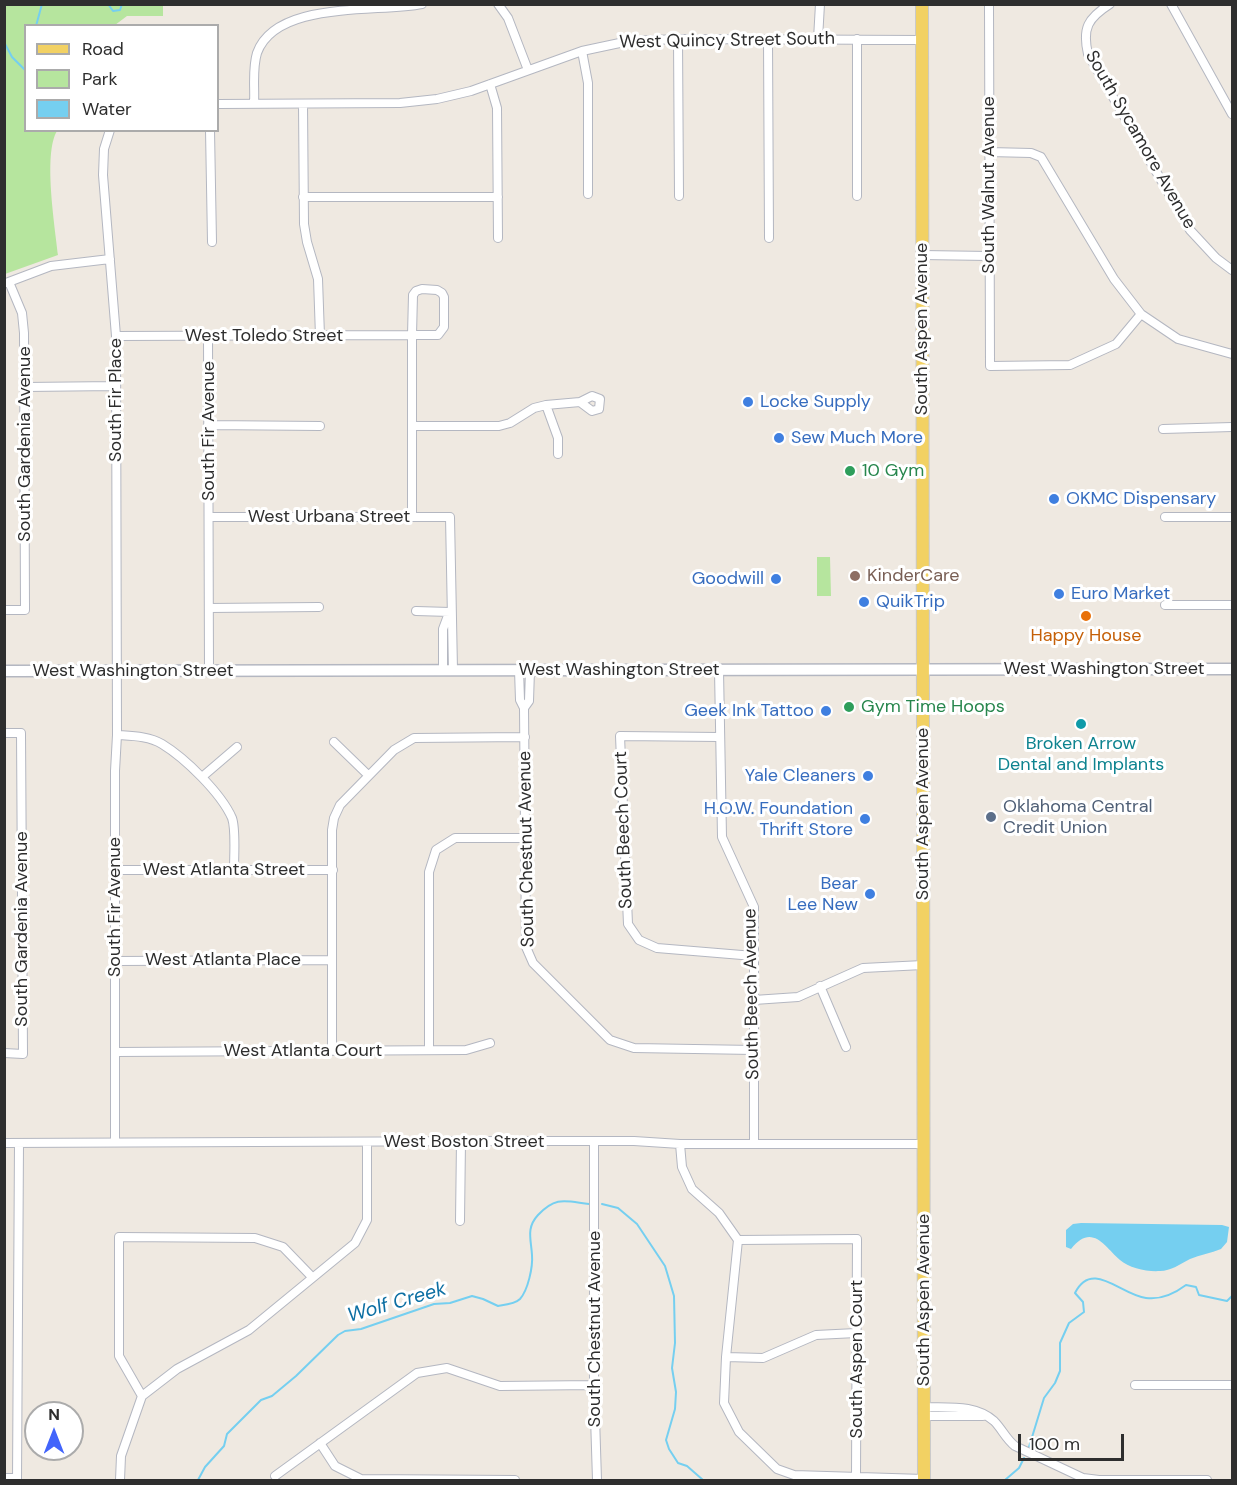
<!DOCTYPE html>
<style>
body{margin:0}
#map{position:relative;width:1237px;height:1485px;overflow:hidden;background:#efe9e1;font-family:"DM Sans",sans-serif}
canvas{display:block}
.frame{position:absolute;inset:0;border:6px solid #2e2e2e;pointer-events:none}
.legend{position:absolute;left:24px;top:24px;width:195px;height:108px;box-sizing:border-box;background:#fff;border:2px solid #ababab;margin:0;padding:8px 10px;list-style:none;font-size:18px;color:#2e2e2e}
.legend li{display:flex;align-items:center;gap:12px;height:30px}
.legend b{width:30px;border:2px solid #ababab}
.north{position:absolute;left:24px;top:1401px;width:60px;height:60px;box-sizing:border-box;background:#fff;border:2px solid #ababab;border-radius:50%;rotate:0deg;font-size:16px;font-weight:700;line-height:24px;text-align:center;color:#2e2e2e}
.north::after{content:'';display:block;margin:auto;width:21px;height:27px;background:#4264fb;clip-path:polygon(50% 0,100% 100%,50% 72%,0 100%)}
.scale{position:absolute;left:1018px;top:1434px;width:106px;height:27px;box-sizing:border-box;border:3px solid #2e2e2e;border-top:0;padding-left:8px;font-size:18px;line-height:21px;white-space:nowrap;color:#2e2e2e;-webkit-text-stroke:4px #fff;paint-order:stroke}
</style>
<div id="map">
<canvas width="1237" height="1485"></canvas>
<div class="frame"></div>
<ul class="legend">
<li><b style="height:8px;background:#f2d163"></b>Road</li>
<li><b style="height:16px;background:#b6e59e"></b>Park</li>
<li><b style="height:16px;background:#75cff0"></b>Water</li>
</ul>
<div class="north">N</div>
<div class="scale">100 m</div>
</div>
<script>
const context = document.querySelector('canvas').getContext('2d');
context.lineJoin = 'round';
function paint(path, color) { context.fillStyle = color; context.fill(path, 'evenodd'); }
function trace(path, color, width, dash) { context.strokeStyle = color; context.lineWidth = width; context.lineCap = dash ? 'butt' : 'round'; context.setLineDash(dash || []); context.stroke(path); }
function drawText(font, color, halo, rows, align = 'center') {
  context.font = font + ' "DM Sans",sans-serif'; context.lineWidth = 6; context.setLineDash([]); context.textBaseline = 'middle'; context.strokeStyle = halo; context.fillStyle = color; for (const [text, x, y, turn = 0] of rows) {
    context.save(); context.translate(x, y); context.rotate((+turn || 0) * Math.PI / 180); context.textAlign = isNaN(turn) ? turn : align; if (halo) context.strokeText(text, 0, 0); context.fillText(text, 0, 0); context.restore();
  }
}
paint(new Path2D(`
 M 5,4 L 163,5 L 163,16 L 127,16 L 115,25 L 26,26 L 26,130 L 57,131 C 43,154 55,226 58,255 L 5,274 Z
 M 817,557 L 830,557 L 831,596 L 817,596 Z`), '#b6e59e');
paint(new Path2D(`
 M 1081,1223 L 1222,1225 L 1229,1227 L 1227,1242 L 1221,1249 C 1211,1253 1200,1255 1190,1259 C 1180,1264 1171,1271 1160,1271 C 1147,1272 1129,1268 1120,1260 C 1105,1247 1092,1222 1071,1249 L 1066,1247 L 1066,1230 L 1073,1224 Z`), '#75cff0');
trace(new Path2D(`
 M 108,4 L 113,11 L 120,10 L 122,4
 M 36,26 L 42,4
 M 4,42 L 12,57 L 26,71
 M 602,1204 L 618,1208 L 637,1224 L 665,1266 L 674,1296 L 675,1343 L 672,1368 L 676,1392 L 675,1409 L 666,1440 L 669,1449 L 678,1463 L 687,1466 L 703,1480
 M 1029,1447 L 1044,1398 L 1055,1383 L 1060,1371 L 1060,1343 L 1069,1323 L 1084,1312 L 1083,1302 L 1075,1293 C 1092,1259 1121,1295 1146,1298 C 1161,1300 1174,1294 1186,1285 L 1196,1287 L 1199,1295 L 1227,1301 L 1232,1296
 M 198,1480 L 205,1467 L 224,1446 L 227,1434 L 261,1400 L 272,1396 L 296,1376 L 338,1335 L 345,1331 L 361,1329 L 434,1304 L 450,1303 L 472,1296 L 483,1299 L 498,1306 C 504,1305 515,1304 520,1299 C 528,1290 533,1267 532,1255 C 531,1239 526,1228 538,1215 C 556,1196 565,1201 589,1204
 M 1005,1480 L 1019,1468 L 1024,1458`), '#75cff0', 2);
const minor = new Path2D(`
 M 498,4 L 508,18 L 528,70
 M 989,4 L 990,366 L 1070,365 L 1116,344 L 1141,314
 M 1110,4 C 1088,18 1082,28 1088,54 L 1190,230 L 1216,258 L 1232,270
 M 1171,4 L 1232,114
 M 678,39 L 679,196
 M 768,39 L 769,238
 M 818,39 L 820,4
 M 857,39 L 857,196
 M 582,51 L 588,83 L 588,194
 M 490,84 L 497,108 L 498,238
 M 218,104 L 400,103 L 437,99 L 471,91 L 582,51 L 629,41 L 678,39 L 922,40
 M 254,104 C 255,88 252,69 257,53 C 276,0 377,13 422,4
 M 303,104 L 304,224 L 307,242 L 318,279 L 320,336
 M 110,130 L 104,149 L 103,175 L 116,336 L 117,735 L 115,771 L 115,1142
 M 210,130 L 212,242
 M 989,152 L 1031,153 L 1041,157 L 1114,279 L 1141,314 L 1178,339 L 1232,354
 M 303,197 L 498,197
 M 922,255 L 989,256
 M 6,283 L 51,266 L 110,259
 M 422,289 L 437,290 L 442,293 L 444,297 L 444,327 L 438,335 L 412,335 L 413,295 L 416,291 Z
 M 208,335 L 209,671
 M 116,336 L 412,335 L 412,517
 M 25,387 L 116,386
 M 546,405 L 558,438 L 558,454
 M 208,425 L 320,426
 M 413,426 L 499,426 L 510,423 L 534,408 L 546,405 L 580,402 L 592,396 L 600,399 L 599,409 L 592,411 L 580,402
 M 1163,429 L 1232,427
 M 209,517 L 450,517 L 453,670
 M 1165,517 L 1232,517
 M 1165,605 L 1232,605
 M 209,608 L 319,607
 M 4,610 L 25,610 L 24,333 L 22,313 L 9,282
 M 416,611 L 450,612
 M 443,670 L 443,629 L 449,613
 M 519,670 L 520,700 L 524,708 L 526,947 L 533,963 L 610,1040 L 634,1048 L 754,1050
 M 719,670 L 722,837 L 754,907 L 754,1144
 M 524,708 L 529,701 L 530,670
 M 4,733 L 21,733 L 23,1054 L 4,1053
 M 117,735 C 132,736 149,736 162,744 C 185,758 221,793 232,818 C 236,829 234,856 234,869
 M 719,737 L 620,736 L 628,924 L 639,940 L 657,948 L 754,956
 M 334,742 L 368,775
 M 202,777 L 237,747
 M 115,870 L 333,870
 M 116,961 L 331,960
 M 820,986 L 846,1047
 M 754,1000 L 798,997 L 863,968 L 923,965
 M 332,1050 L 332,830 L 334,818 L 340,805 L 394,750 L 414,738 L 525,737
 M 429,1050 L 429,872 L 436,850 L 455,838 L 524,838
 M 115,1052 L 466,1050 L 490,1043
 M 594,1141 L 594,1385 L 597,1480
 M 4,1143 L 509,1141 L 634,1141 L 680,1144 L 924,1144
 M 680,1144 L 682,1167 L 692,1189 L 719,1213 L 738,1240 L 726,1357 L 724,1403 L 739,1432 L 777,1469 L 794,1475 L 924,1479
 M 460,1221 L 461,1141
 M 738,1240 L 857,1239 L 856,1478
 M 726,1357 L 763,1358 L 816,1335 L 856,1333
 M 1135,1385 L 1232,1385
 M 142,1396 L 119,1356 L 119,1237 L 255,1238 L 283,1247 L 312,1277
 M 924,1407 C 948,1408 975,1404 994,1421 C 1002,1429 1006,1439 1015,1446 L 1083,1478 L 1099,1480 L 1207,1480
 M 924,1416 L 983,1416
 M 320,1443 L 335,1466 L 361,1479 L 515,1480
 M 275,1476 L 417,1373 L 447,1368 L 500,1386 L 594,1385
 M 4,1478 L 16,1478
 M 17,1480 L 19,1143
 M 120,1480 L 121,1456 L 142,1396 L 177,1369 L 249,1330 L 355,1243 L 367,1220 L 367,1142`);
const secondary = new Path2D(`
 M 4,671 L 1232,669`);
const primary = new Path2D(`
 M 922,4 L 924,1480`);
trace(minor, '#b4b7c1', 10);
trace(secondary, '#b4b7c1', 13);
trace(primary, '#c9c9c9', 14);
trace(minor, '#fff', 8);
trace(secondary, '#fff', 10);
trace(primary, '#f2d163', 12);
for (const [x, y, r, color] of [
 [748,402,6,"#3f7fe0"],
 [779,438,6,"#3f7fe0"],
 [850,471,6,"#2e9e5b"],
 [1054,499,6,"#3f7fe0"],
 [855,576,6,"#8d6e63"],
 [776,579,6,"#3f7fe0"],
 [1059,594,6,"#3f7fe0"],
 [864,602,6,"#3f7fe0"],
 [1086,616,6,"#e8710a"],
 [849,707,6,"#2e9e5b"],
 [826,711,6,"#3f7fe0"],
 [1081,724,6,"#0f9aa8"],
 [868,776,6,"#3f7fe0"],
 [991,817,6,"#5c6f8a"],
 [865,819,6,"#3f7fe0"],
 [870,894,6,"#3f7fe0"]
]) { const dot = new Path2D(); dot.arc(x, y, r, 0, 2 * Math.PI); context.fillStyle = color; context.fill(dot); trace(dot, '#fff', 2); }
drawText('18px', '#2e2e2e', '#fff', [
 ["West Quincy Street South",727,41,-1],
 ["South Sycamore Avenue",1140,140,60],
 ["South Walnut Avenue",989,185,-90],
 ["South Aspen Avenue",922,329,-90],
 ["West Toledo Street",264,336],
 ["South Fir Place",116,400,-90],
 ["South Fir Avenue",209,431,-90],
 ["South Gardenia Avenue",25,444,-90],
 ["West Urbana Street",329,517],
 ["West Washington Street",1104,669],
 ["West Washington Street",619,670],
 ["West Washington Street",133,671],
 ["South Aspen Avenue",923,814,-90],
 ["South Beech Court",624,830,-92],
 ["South Chestnut Avenue",527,849,-91],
 ["West Atlanta Street",224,870],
 ["South Fir Avenue",115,907,-90],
 ["South Gardenia Avenue",22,929,-90],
 ["West Atlanta Place",223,960],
 ["South Beech Avenue",752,994,-91],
 ["West Atlanta Court",303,1051],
 ["West Boston Street",464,1142],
 ["South Aspen Avenue",924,1300,-90],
 ["South Chestnut Avenue",595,1329,-90],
 ["South Aspen Court",857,1359,-90]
]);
drawText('18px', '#366cbe', '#fff', [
 ["Locke Supply",760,402],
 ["Sew Much More",791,438],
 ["OKMC Dispensary",1066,499],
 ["Goodwill",764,579,"right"],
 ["Euro Market",1071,594],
 ["QuikTrip",876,602],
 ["Geek Ink Tattoo",814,711,"right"],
 ["Yale Cleaners",856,776,"right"],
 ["H.O.W. Foundation",853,809,"right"],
 ["Thrift Store",853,830,"right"],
 ["Bear",858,884,"right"],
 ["Lee New",858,905,"right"]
], 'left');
drawText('18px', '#27864d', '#fff', [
 ["10 Gym",862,471],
 ["Gym Time Hoops",861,707]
], 'left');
drawText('18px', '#785e54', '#fff', [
 ["KinderCare",867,576]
], 'left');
drawText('18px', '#c56008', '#fff', [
 ["Happy House",1086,636]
]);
drawText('18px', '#0d838f', '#fff', [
 ["Broken Arrow",1081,744],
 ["Dental and Implants",1081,765]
]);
drawText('18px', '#4e5e75', '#fff', [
 ["Oklahoma Central",1003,807],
 ["Credit Union",1003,828]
], 'left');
drawText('italic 20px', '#0d6fa3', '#fff', [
 ["Wolf Creek",397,1303,-16]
]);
</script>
